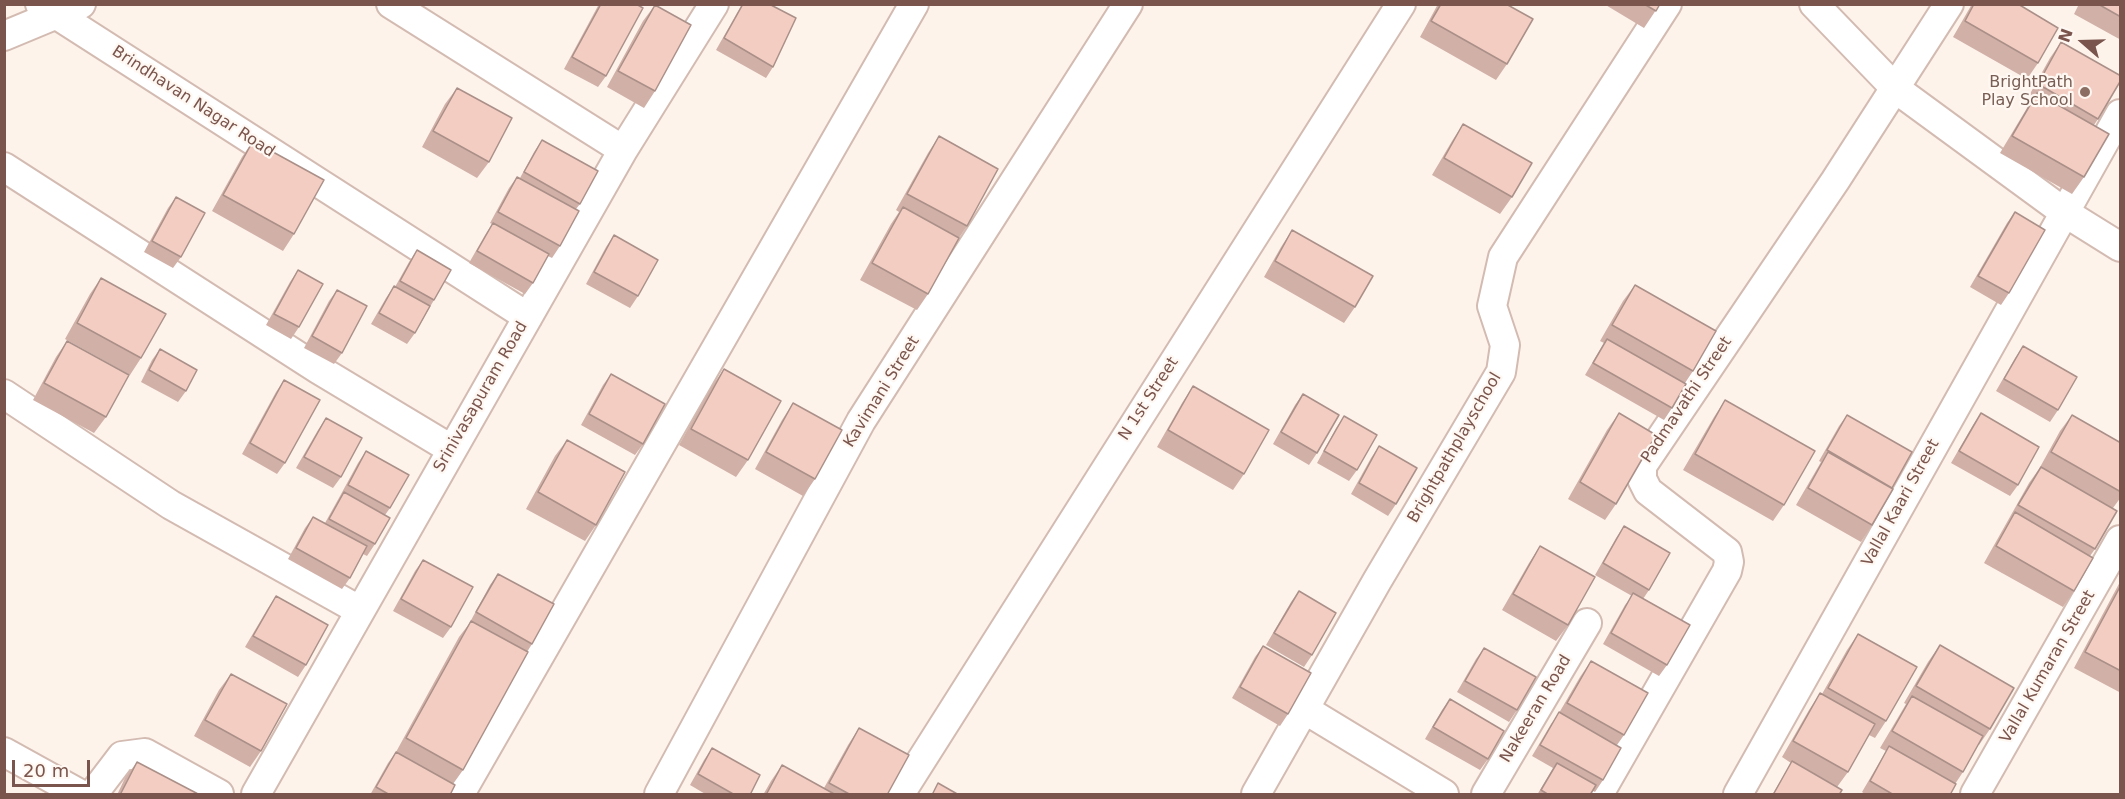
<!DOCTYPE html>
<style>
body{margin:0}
#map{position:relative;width:2125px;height:799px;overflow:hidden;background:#fdf3eb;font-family:"DejaVu Sans",sans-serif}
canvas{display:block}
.frame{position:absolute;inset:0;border:6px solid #7a554d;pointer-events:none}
.north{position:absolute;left:2053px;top:12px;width:60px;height:60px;-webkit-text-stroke:4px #fff8f2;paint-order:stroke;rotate:290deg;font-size:16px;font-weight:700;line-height:24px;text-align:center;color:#7a554d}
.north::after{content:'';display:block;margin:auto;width:21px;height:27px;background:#7a554d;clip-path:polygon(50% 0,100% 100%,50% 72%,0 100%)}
.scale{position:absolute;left:12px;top:760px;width:78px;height:27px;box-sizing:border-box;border:3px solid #7a554d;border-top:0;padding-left:8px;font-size:18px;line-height:21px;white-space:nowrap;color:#7a554d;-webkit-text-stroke:4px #fff8f2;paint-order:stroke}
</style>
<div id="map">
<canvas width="2125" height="799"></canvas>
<div class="frame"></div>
<div class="north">N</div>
<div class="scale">20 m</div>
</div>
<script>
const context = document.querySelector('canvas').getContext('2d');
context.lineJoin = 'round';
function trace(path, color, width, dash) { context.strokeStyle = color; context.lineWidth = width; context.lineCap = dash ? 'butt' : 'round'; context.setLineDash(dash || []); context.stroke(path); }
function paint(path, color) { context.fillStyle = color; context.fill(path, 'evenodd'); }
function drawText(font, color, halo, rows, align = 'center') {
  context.font = font + ' "DejaVu Sans",sans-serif'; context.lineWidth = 4.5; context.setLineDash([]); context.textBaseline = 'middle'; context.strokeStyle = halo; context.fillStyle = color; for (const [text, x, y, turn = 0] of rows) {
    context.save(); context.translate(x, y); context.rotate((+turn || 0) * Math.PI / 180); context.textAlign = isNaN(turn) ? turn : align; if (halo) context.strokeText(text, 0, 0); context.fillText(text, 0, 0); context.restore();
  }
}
const street = new Path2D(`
 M 40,4 L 528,317
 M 391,4 L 623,150
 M 1814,4 L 1896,89 L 2064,212 L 2120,247
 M 4,36 L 81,4
 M 4,167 L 318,369 L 451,449
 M 4,394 L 171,505 L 359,610
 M 1304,709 L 1444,794
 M 4,752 L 80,794
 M 93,794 L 122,756 L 145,753 L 219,794
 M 256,794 L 623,150 L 714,4
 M 460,794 L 914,4
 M 659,794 L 861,421 L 1128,4
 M 900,794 L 1401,4
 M 1256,794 L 1377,581 L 1501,372 L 1505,345 L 1492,306 L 1503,257 L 1667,4
 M 1486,794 L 1587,623
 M 1599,794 L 1727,571 L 1729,562 L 1727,552 L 1648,491 L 1642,479 L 1642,466 L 1835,181 L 1949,4
 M 1738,794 L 2120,114
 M 1975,794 L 2120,540`);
trace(street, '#d3bbb2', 32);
trace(street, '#fff', 28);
paint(new Path2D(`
 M 599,4 L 636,4 L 606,76 L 598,87 L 564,69 Z
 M 742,4 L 769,4 L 773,67 L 766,78 L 716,50 Z
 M 1438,4 L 1506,4 L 1507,64 L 1496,80 L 1420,37 Z
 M 1604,4 L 1660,4 L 1644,28 Z
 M 1972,4 L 2018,4 L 2038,63 L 2027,79 L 1953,37 Z
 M 2079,4 L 2121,4 L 2121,40 L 2074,14 Z
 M 655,5 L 655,91 L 644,108 L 607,87 L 643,21 Z
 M 2061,42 L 2098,119 L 2094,125 L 2084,177 L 2072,194 L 2000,153 L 2030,103 L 2026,101 L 2050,58 Z
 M 457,88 L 489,162 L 477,178 L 422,147 L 445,104 Z
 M 1463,124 L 1512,197 L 1500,214 L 1432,175 L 1452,141 Z
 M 939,136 L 967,226 L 959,238 L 928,294 L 917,310 L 860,280 L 891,224 L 899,212 L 896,210 L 928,153 Z
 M 542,140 L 580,204 L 576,209 L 560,246 L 552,258 L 548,256 L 533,283 L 525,294 L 469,263 L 485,235 L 492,224 L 490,223 L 509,188 L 517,177 L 520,178 L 534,152 Z
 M 253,141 L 294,234 L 283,251 L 212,211 L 242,157 Z
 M 176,197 L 181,257 L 173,268 L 144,252 L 168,208 Z
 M 2015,212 L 2009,293 L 2001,305 L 1970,287 L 2007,223 Z
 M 1292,230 L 1355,307 L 1344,323 L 1264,277 L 1281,247 Z
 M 614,235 L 638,296 L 630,308 L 586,284 L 606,247 Z
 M 417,250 L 434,300 L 415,333 L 407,344 L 371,324 L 386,298 L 394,286 L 395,287 L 409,262 Z
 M 298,270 L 299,327 L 291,339 L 266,325 L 290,282 Z
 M 101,278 L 141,358 L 130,375 L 65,339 L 90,294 Z
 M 1635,285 L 1693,371 L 1685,383 L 1672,408 L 1664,420 L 1585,375 L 1604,343 L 1600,341 L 1623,301 Z
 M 337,290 L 342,353 L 334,364 L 304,348 L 329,301 Z
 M 67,341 L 106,417 L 94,433 L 33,400 L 56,357 Z
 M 2023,346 L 2058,410 L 2050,422 L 1996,391 L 2015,358 Z
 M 160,349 L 186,391 L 178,402 L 141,382 L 152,360 Z
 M 724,369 L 748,460 L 736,477 L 679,445 L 712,386 Z
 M 611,374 L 643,444 L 635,455 L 581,425 L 603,385 Z
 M 284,380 L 285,463 L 277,474 L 242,454 L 276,392 Z
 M 1193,386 L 1244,474 L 1233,490 L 1157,447 L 1182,403 Z
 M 1303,394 L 1317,453 L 1309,465 L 1273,444 L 1295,405 Z
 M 1725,400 L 1784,505 L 1773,521 L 1683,470 L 1714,417 Z
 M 793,403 L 815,479 L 803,496 L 755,469 L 782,420 Z
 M 1619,413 L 1616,504 L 1605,520 L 1568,499 L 1607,430 Z
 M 1981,413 L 2018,485 L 2010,496 L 1951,463 L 1973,425 Z
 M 1847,415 L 1892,488 L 1872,525 L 1861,542 L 1796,505 L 1821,462 L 1819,461 L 1839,426 Z
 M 2072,415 L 2121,443 L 2121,497 L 2113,508 L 2095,549 L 2090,556 L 2074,591 L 2063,607 L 1984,563 L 2029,483 L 2039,469 L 2060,431 Z
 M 1344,416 L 1357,470 L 1349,481 L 1317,463 L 1336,428 Z
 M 326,418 L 341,477 L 333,488 L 296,468 L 318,430 Z
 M 567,440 L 596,525 L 585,541 L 526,509 L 555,456 Z
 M 1379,446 L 1396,504 L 1388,516 L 1351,494 L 1371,458 Z
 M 366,451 L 390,508 L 385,515 L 375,544 L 367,556 L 363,554 L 350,578 L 342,589 L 288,559 L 305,528 L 313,517 L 325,523 L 340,496 L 358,463 Z
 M 1624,526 L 1649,590 L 1643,599 L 1667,665 L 1659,676 L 1603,644 L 1625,605 L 1632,596 L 1595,575 L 1616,538 Z
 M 1540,546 L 1568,625 L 1556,641 L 1502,610 L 1529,563 Z
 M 423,560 L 451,627 L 443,638 L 393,611 L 415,571 Z
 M 498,574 L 532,644 L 527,652 L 463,770 L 453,784 L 450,795 L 370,795 L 388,763 L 396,752 L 459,637 L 469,624 L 490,585 Z
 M 2121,580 L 2121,693 L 2074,668 Z
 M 1299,591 L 1312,655 L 1304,667 L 1266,645 L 1291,602 Z
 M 276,596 L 306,665 L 298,677 L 245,647 L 268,608 Z
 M 1858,634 L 1886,721 L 1875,738 L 1869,735 L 1848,772 L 1837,787 L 1839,795 L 1772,795 L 1791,763 L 1782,757 L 1809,710 L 1820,693 L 1822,694 L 1847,650 Z
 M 1940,645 L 1990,729 L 1979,745 L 1978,745 L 1963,772 L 1955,784 L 1950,795 L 1866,795 L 1862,792 L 1886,751 L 1880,748 L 1906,704 L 1904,703 L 1928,662 Z
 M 1263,646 L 1288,714 L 1280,726 L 1232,698 L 1255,657 Z
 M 1484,648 L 1517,710 L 1509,722 L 1457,692 L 1476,659 Z
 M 1591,661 L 1624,735 L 1617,745 L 1603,780 L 1595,792 L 1593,791 L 1590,795 L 1537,795 L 1553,768 L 1532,756 L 1551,724 L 1559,713 L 1580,677 Z
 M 231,674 L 261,751 L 250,767 L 194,736 L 219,690 Z
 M 1450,699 L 1488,759 L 1480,770 L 1425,739 L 1442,710 Z
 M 859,728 L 887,795 L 763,795 L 771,781 L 782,765 L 824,788 L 848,745 Z
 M 712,748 L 750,795 L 707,795 L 690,785 L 704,760 Z
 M 137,762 L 200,795 L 117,795 L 125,778 Z`), '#d1b0a7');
const building = new Path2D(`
 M 601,4 L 636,4 L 643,8 L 606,76 L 572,57 Z
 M 743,4 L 769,4 L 796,18 L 773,67 L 724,38 Z
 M 1441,4 L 1506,4 L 1533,19 L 1507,64 L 1431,21 Z
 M 1644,4 L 1660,4 L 1656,11 Z
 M 1974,4 L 2018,4 L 2058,28 L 2038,63 L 1965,21 Z
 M 2098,4 L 2121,4 L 2121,17 Z
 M 655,5 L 691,25 L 655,91 L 618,71 Z
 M 2061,42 L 2121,76 L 2121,80 L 2098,119 L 2038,84 Z
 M 457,88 L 512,118 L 489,162 L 433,131 Z
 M 2037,93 L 2109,134 L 2084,177 L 2012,136 Z
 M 1463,124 L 1532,163 L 1512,197 L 1444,158 Z
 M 939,136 L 998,169 L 967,226 L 907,194 Z
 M 542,140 L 598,171 L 580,204 L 524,172 Z
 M 253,141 L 324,180 L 294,234 L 223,195 Z
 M 517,177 L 579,211 L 560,246 L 498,212 Z
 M 176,197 L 205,213 L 181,257 L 152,241 Z
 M 903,207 L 959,238 L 928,294 L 872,263 Z
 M 2015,212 L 2045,230 L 2009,293 L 1978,276 Z
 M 493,223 L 549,254 L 533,283 L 477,251 Z
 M 1292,230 L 1373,276 L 1355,307 L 1275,261 Z
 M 614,235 L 658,260 L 638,296 L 594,272 Z
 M 417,250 L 451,270 L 434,300 L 400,281 Z
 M 298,270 L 323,284 L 299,327 L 274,314 Z
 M 101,278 L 166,314 L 141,358 L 77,323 Z
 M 1635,285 L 1716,331 L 1693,371 L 1612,325 Z
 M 394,286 L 430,306 L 415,333 L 379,313 Z
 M 337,290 L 367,306 L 342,353 L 312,336 Z
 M 1607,339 L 1686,384 L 1672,408 L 1593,363 Z
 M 67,341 L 129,375 L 106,417 L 44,383 Z
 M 2023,346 L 2077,377 L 2058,410 L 2004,379 Z
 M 160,349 L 197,370 L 186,391 L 149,370 Z
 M 724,369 L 781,401 L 748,460 L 691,429 Z
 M 611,374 L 665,404 L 643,444 L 589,414 Z
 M 284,380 L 320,400 L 285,463 L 250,443 Z
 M 1193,386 L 1269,430 L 1244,474 L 1168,430 Z
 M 1303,394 L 1339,415 L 1317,453 L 1281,432 Z
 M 1725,400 L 1815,451 L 1784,505 L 1695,454 Z
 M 793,403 L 842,430 L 815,479 L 766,452 Z
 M 1619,413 L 1656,435 L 1616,504 L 1580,482 Z
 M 1981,413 L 2039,447 L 2018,485 L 1959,451 Z
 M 1847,415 L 1912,452 L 1892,488 L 1827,450 Z
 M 2072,415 L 2121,443 L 2121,492 L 2051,452 Z
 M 1344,416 L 1377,435 L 1357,470 L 1324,451 Z
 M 326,418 L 362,438 L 341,477 L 304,457 Z
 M 567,440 L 625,472 L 596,525 L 538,492 Z
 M 1379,446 L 1417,468 L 1396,504 L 1359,483 Z
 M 366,451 L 409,475 L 390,508 L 348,485 Z
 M 1828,452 L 1893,489 L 1872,525 L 1808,488 Z
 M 2041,467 L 2117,511 L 2095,549 L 2018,505 Z
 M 344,492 L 390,518 L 375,544 L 329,519 Z
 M 2015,512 L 2093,558 L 2074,591 L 1996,546 Z
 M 313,517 L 367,546 L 350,578 L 296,548 Z
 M 1624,526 L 1670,553 L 1649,590 L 1603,563 Z
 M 1540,546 L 1595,577 L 1568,625 L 1513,594 Z
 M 423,560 L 473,587 L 451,627 L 401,599 Z
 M 498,574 L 554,604 L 532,644 L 476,612 Z
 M 2121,585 L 2121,671 L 2085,652 Z
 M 1299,591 L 1336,613 L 1312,655 L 1274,633 Z
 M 1633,593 L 1690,625 L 1667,665 L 1611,633 Z
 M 276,596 L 328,625 L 306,665 L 253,636 Z
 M 471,621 L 528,652 L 463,770 L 406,738 Z
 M 1858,634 L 1917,667 L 1886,721 L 1828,688 Z
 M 1940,645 L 2014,688 L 1990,729 L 1916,686 Z
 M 1263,646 L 1311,673 L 1288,714 L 1240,687 Z
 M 1484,648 L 1536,677 L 1517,710 L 1465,681 Z
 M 1591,661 L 1648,693 L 1624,735 L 1567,703 Z
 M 231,674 L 287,704 L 261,751 L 205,720 Z
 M 1820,693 L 1875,724 L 1848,772 L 1793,741 Z
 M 1912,696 L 1983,736 L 1963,772 L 1892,731 Z
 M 1450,699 L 1504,731 L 1488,759 L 1433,727 Z
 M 1559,712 L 1621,748 L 1603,780 L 1540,745 Z
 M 859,728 L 909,755 L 887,795 L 851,795 L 829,783 Z
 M 1889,746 L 1956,784 L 1950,795 L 1894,795 L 1870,781 Z
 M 712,748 L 760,775 L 750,795 L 735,795 L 698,774 Z
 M 396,752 L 455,785 L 450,795 L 390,795 L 376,787 Z
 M 1792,761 L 1842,790 L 1839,795 L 1773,795 Z
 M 137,762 L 200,795 L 120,795 Z
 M 1557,763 L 1596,785 L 1590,795 L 1549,795 L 1541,790 Z
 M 782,765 L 836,795 L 766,795 Z
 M 938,783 L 959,795 L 932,795 Z`);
paint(building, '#f3cdc2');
trace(building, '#aa9088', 1.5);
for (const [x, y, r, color] of [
 [2085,92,6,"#8d6e63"]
]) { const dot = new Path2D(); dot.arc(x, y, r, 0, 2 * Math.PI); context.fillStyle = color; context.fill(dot); trace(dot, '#fff8f2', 2); }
drawText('16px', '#785e54', '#fff8f2', [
 ["BrightPath",2073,83],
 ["Play School",2073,101]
], 'right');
drawText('16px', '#7a554d', '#fff8f2', [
 ["Brindhavan Nagar Road",193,102,33],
 ["Kavimani Street",882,392,-58],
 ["Srinivasapuram Road",481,397,-60],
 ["N 1st Street",1149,399,-57],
 ["Padmavathi Street",1687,400,-56],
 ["Brightpathplayschool",1455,448,-60],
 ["Vallal Kaari Street",1901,503,-61],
 ["Vallal Kumaran Street",2048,667,-60],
 ["Nakeeran Road",1536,709,-59]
]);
</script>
